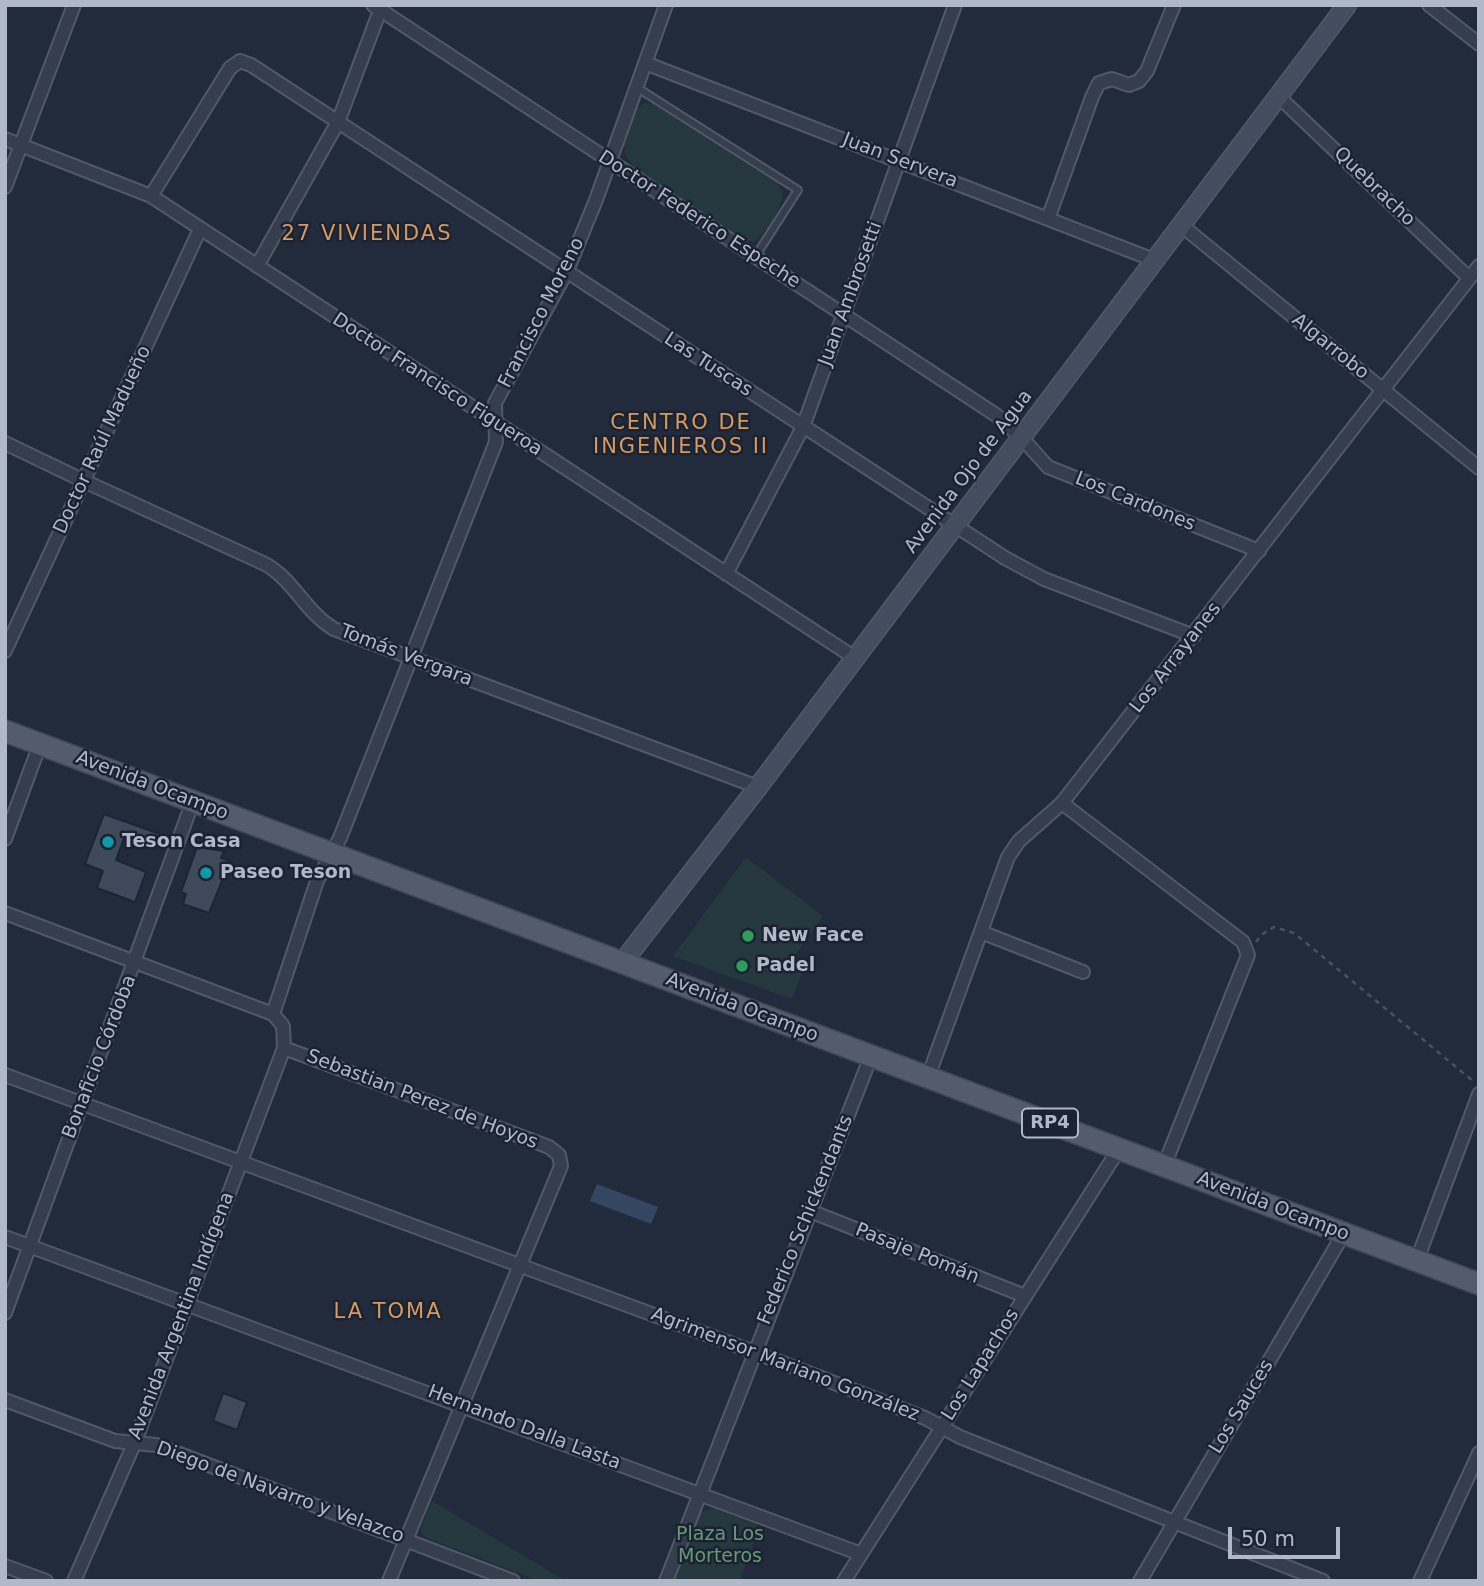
<!DOCTYPE html>
<meta charset="utf-8">
<style>
body{margin:0}
#map{position:relative;width:1484px;height:1586px;overflow:hidden;background:#222b3c;font-family:"DejaVu Sans",sans-serif}
canvas{display:block}
.frame{position:absolute;inset:0;border:7px solid #b1b8c8;pointer-events:none}
.scale{position:absolute;left:1228px;top:1527px;width:112px;height:32px;box-sizing:border-box;border:4px solid #b1b8c8;border-top:0;padding-left:9px;font-size:21px;line-height:24px;white-space:nowrap;color:#b1b8c8;-webkit-text-stroke:5px #1b2231;paint-order:stroke}
</style>
<div id="map">
<canvas width="1484" height="1586"></canvas>
<div class="frame"></div>
<div class="scale">50 m</div>
</div>
<script>
const context = document.querySelector('canvas').getContext('2d');
context.lineJoin = 'round';
function paint(path, color) { context.fillStyle = color; context.fill(path, 'evenodd'); }
function trace(path, color, width, dash) { context.strokeStyle = color; context.lineWidth = width; context.lineCap = dash ? 'butt' : 'round'; context.setLineDash(dash || []); context.stroke(path); }
function drawText(font, color, halo, rows, align = 'center') {
  context.font = font + ' "DejaVu Sans",sans-serif'; context.lineWidth = 5; context.setLineDash([]); context.textBaseline = 'middle'; context.strokeStyle = halo; context.fillStyle = color; for (const [text, x, y, turn = 0] of rows) {
    context.save(); context.translate(x, y); context.rotate((+turn || 0) * Math.PI / 180); context.textAlign = isNaN(turn) ? turn : align; if (halo) context.strokeText(text, 0, 0); context.fillText(text, 0, 0); context.restore();
  }
}
paint(new Path2D(`
 M 645,103 L 653,104 L 777,183 L 783,192 C 781,211 768,230 754,242 L 744,240 L 634,168 L 625,154 L 624,142 L 636,109 Z
 M 746,857 L 823,916 L 794,957 L 806,962 L 792,999 L 673,956 Z
 M 432,1501 L 566,1581 L 539,1581 L 427,1538 L 421,1533 L 422,1525 Z
 M 709,1509 L 718,1509 L 759,1526 L 740,1581 L 673,1581 L 700,1513 Z`), '#24383d');
paint(new Path2D(`
 M 597,1184 L 658,1207 L 651,1224 L 590,1201 Z`), '#354663');
const building = new Path2D(`
 M 104,814 L 160,834 L 154,849 L 124,838 L 116,860 L 146,872 L 135,902 L 97,888 L 103,871 L 85,864 Z
 M 197,847 L 224,851 L 221,858 L 230,861 L 209,913 L 183,904 L 186,894 L 181,892 Z
 M 223,1393 L 247,1402 L 237,1430 L 213,1421 Z`);
paint(building, '#3e495b');
trace(building, '#1d2433', 2);
const lane = new Path2D(`
 M 636,87 L 798,190 L 755,257`);
const street = new Path2D(`
 M 373,5 L 996,415 L 1021,437 L 1048,467 L 1259,551
 M 1429,5 L 1479,44
 M 645,63 L 1154,260
 M 1278,96 L 1469,278
 M 5,139 L 151,196 L 855,658
 M 5,187 L 74,5
 M 151,196 L 230,68 L 240,61 L 251,65 L 1005,558 L 1044,579 L 1194,636
 M 1048,219 L 1092,97 L 1099,83 L 1112,79 L 1129,85 L 1139,81 L 1147,71 L 1174,5
 M 1181,225 L 1479,468
 M 257,266 L 338,122 L 382,5
 M 5,443 L 84,481 L 265,564 C 294,580 305,612 334,629 L 758,787
 M 726,574 L 803,427 L 955,5
 M 5,651 L 200,229
 M 1062,803 L 1243,942 L 1248,955 L 1164,1166
 M 5,839 L 40,744
 M 5,913 L 273,1014 L 283,1026 L 284,1048 L 134,1444 L 74,1581
 M 981,932 L 1083,972
 M 273,1014 L 317,881 L 340,838 L 496,442 L 495,403 L 566,273 L 596,200 L 666,5
 M 284,1048 L 549,1147 L 559,1155 L 561,1166 L 389,1581
 M 5,1075 L 754,1352 L 925,1418 L 960,1437 L 1323,1581
 M 928,1077 L 1008,857 L 1019,841 L 1062,803 L 1479,266
 M 810,1211 L 1025,1296
 M 5,1237 L 861,1554
 M 1417,1260 L 1479,1094
 M 5,1313 L 193,801
 M 5,1400 L 115,1441 L 156,1445 L 513,1581
 M 5,1566 L 46,1581
 M 666,1581 L 871,1056
 M 844,1581 L 1119,1149
 M 1140,1581 L 1344,1233
 M 1420,1581 L 1479,1453`);
const secondary = new Path2D(`
 M 622,963 L 758,787 L 1347,5`);
const primary = new Path2D(`
 M 5,731 L 1479,1284`);
trace(lane, '#515867', 10);
trace(street, '#515867', 16);
trace(secondary, '#515867', 21);
trace(primary, '#3f4655', 24);
trace(new Path2D(`
 M 1256,942 L 1261,935 L 1274,927 L 1294,933 L 1473,1081`), '#42555a', 2.5, [5, 5]);
trace(lane, '#363d4c', 6);
trace(street, '#363d4c', 12);
trace(secondary, '#444c5f', 18);
trace(primary, '#545c6c', 21);
for (const [x, y, r, color] of [
 [108,842,7,"#0f9aa8"],
 [206,873,7,"#0f9aa8"],
 [748,936,7,"#2e9e5b"],
 [742,966,7,"#2e9e5b"]
]) { const dot = new Path2D(); dot.arc(x, y, r, 0, 2 * Math.PI); context.fillStyle = color; context.fill(dot); trace(dot, '#1b2231', 2.5); }
for (const [x, y, w] of [
 [1050,1123,56]
]) { const box = new Path2D(); box.roundRect(x - w / 2, y - 14.5, w, 29, 5); context.fillStyle = '#1b2231'; context.fill(box); trace(box, '#b1b8c8', 2); }
drawText('bold 18px', '#b1b8c8', null, [
 ["RP4",1050,1123]
]);
drawText('19px', '#b1b8c8', '#1b2231', [
 ["Juan Servera",900,161,21],
 ["Quebracho",1374,187,44],
 ["Doctor Federico Espeche",699,220,33],
 ["Juan Ambrosetti",851,294,-70],
 ["Francisco Moreno",542,313,-63],
 ["Algarrobo",1330,347,39],
 ["Las Tuscas",708,365,33],
 ["Doctor Francisco Figueroa",437,385,33],
 ["Doctor Raúl Madueño",103,440,-65],
 ["Avenida Ojo de Agua",969,472,-53],
 ["Los Cardones",1135,502,22],
 ["Tomás Vergara",406,656,21],
 ["Los Arrayanes",1176,658,-52],
 ["Avenida Ocampo",152,786,21],
 ["Avenida Ocampo",742,1008,21],
 ["Bonaficio Córdoba",100,1057,-69],
 ["Sebastian Perez de Hoyos",422,1100,21],
 ["Avenida Ocampo",1273,1207,21],
 ["Federico Schickendants",806,1220,-68],
 ["Pasaje Pomán",917,1254,22],
 ["Avenida Argentina Indígena",182,1316,-69],
 ["Agrimensor Mariano González",785,1365,21],
 ["Los Lapachos",981,1365,-58],
 ["Los Sauces",1242,1407,-59],
 ["Hernando Dalla Lasta",524,1428,21],
 ["Diego de Navarro y Velazco",280,1493,20]
]);
drawText('bold 19px', '#b1b8c8', '#1b2231', [
 ["Teson Casa",122,842],
 ["Paseo Teson",220,873],
 ["New Face",762,936],
 ["Padel",756,966]
], 'left');
drawText('19px', '#689977', '#1b2231', [
 ["Plaza Los",720,1535],
 ["Morteros",720,1557]
]);
context.letterSpacing = '2px';
drawText('21px', '#d69a5e', '#1b2231', [
 ["27 VIVIENDAS",367,235],
 ["CENTRO DE",681,424],
 ["INGENIEROS II",681,448],
 ["LA TOMA",388,1313]
]);
context.letterSpacing = '0px';
</script>
